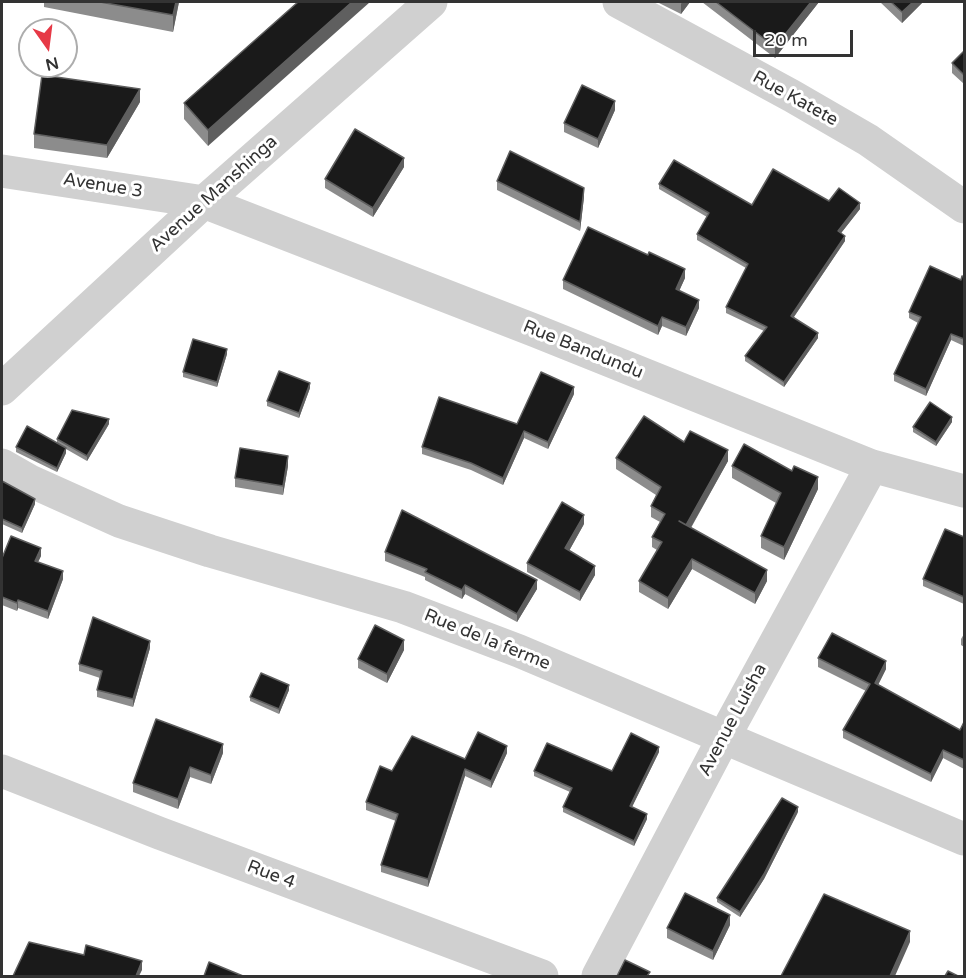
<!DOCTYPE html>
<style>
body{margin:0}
#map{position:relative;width:966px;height:978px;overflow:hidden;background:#fff;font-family:"Varela Round",sans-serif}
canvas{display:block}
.frame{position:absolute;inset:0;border:3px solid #333;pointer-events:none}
.north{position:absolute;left:18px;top:18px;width:60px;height:60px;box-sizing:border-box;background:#fff;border:2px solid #adadad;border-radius:50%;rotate:166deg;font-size:16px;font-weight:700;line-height:24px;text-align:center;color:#333}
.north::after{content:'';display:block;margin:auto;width:21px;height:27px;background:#e63946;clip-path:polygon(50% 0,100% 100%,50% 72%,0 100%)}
.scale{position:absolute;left:753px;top:30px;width:100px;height:27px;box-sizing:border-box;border:3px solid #333;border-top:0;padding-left:8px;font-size:18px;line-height:21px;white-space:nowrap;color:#333;-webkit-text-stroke:4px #fff;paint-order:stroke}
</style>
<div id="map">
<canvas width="966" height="978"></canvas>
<div class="frame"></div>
<div class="north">N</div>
<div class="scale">20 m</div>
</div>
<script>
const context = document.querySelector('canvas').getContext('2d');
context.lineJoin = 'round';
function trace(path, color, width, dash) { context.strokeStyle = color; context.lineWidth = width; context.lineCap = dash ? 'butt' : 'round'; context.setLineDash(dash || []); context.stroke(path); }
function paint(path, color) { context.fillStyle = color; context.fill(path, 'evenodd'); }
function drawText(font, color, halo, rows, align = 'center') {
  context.font = font + ' "Varela Round",sans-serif'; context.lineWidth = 6; context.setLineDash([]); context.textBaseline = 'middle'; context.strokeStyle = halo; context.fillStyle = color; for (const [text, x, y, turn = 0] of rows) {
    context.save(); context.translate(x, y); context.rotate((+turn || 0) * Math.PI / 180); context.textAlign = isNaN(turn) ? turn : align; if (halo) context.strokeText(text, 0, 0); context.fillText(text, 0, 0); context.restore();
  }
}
trace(new Path2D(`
 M 619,2 L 792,96 L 868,140 L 964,207
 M 2,171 L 204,202 L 536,331 L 872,466 L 964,491
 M 2,389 L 204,202 L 431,2
 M 2,465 L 30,481 L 119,521 L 210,551 L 403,607 L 519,651 L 964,839
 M 2,771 L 159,833 L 542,976
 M 598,976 L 724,737 L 872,466`), '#d0d0d0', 33);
paint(new Path2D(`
 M 44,2 L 179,2 L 173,32 L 44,7 Z
 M 298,2 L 208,146 L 184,119 L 184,103 Z
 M 657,2 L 690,2 L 681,14 Z
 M 702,2 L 819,2 L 775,58 Z
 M 880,2 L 923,2 L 902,23 Z
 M 964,51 L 964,84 L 952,73 L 952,63 Z
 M 140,102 L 107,158 L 34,148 L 34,134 Z
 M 615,110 L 598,148 L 564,132 L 564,123 Z
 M 404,167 L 373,217 L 325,188 L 325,179 Z
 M 497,181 L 584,197 L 580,231 L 497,190 Z
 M 659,184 L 752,205 L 829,201 L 860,209 L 841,233 L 845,241 L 794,317 L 818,338 L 784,387 L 745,361 L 745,356 L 764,331 L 726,313 L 726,307 L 746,268 L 697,240 L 697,234 L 707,217 L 659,189 Z
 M 964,277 L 964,346 L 951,340 L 926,396 L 894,381 L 894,374 L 918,323 L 909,318 L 909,312 Z
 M 685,278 L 679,291 L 699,308 L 686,336 L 662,326 L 658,335 L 563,289 L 563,280 Z
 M 227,354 L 217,387 L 183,377 L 183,372 Z
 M 310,388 L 299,418 L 267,406 L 267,401 Z
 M 574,394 L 548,449 L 524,438 L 503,485 L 471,470 L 422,454 L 422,447 L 517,424 Z
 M 952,422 L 936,446 L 913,432 L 913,427 Z
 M 109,424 L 87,461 L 66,449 L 66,453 L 57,472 L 16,452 L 16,447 L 57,443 L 57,439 Z
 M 684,442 L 728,461 L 691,528 L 767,581 L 755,604 L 692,569 L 668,609 L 639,592 L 639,581 L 657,550 L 652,547 L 652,537 L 660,522 L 651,517 L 651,506 L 656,495 L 616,469 L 616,458 Z
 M 288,466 L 283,495 L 235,487 L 235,478 Z
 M 732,466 L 818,489 L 784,560 L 761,548 L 761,536 L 776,503 L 732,478 Z
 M 2,481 L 35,504 L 22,533 L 2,524 Z
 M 584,524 L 569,551 L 595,575 L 580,601 L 527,572 L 527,563 Z
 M 964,537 L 964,604 L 923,586 L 923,579 Z
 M 385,552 L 537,589 L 517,622 L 465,594 L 462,599 L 425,580 L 425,577 L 385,561 Z
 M 41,556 L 38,562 L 63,579 L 48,619 L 18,608 L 17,611 L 2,605 L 2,558 Z
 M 964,634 L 964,647 L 961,645 L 961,639 Z
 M 150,648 L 133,707 L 97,697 L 97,690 L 100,678 L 79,671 L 79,664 Z
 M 404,650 L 387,683 L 358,668 L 358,659 Z
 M 818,658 L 886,669 L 878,685 L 960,730 L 964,722 L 964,769 L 943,758 L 931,782 L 843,738 L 843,730 L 866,691 L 818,667 Z
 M 289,690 L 279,714 L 250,701 L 250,697 Z
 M 659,752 L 632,807 L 647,819 L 634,846 L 563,812 L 563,807 L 570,792 L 534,776 L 534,771 L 612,771 Z
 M 223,753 L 211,784 L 190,777 L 178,809 L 133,792 L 133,783 Z
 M 507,753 L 491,788 L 465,776 L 428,887 L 381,872 L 381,865 L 396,821 L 366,810 L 366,802 L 392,771 Z
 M 798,812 L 764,879 L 740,917 L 717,902 L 717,898 Z
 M 730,925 L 713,960 L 667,938 L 667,928 Z`), '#8c8c8c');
paint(new Path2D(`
 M 176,2 L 179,2 L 173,32 L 173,15 Z
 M 352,2 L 370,2 L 208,146 L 208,130 Z
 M 682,2 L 690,2 L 681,14 L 681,4 Z
 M 811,2 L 819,2 L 775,58 L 775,47 Z
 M 913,2 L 923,2 L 902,23 L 902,12 Z
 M 140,89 L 140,102 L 107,158 L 107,145 Z
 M 615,101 L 615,110 L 598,148 L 598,139 Z
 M 404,158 L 404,167 L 373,217 L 373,208 Z
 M 584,188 L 584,197 L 580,231 L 580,222 Z
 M 860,203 L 860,209 L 838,237 L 838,231 Z
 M 845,236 L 845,241 L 791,321 L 791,316 Z
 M 685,269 L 685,278 L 676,298 L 676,289 Z
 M 699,300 L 699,308 L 686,336 L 686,327 Z
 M 662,317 L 662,326 L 658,335 L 658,326 Z
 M 818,333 L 818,338 L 784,387 L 784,382 Z
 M 951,334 L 951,340 L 926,396 L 926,389 Z
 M 227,349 L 227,354 L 217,387 L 217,382 Z
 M 310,383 L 310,388 L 299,418 L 299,413 Z
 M 574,387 L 574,394 L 548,449 L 548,442 Z
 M 952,417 L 952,422 L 936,446 L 936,442 Z
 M 109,419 L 109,424 L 87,461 L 87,456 Z
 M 524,431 L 524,438 L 503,485 L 503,478 Z
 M 66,448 L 66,453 L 57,472 L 57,468 Z
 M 728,450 L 728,461 L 686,536 L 686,525 Z
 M 288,456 L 288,466 L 283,495 L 283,486 Z
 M 818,477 L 818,489 L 784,560 L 784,547 Z
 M 35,499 L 35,504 L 22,533 L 22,528 Z
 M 584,515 L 584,524 L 565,558 L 565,548 Z
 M 41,548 L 41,556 L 35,568 L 35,561 Z
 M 692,559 L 692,569 L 668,609 L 668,598 Z
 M 595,566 L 595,575 L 580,601 L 580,592 Z
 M 767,570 L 767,581 L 755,604 L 755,593 Z
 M 63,571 L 63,579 L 48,619 L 48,611 Z
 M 537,580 L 537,589 L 517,622 L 517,614 Z
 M 465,585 L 465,594 L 462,599 L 462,590 Z
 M 18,600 L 18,608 L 17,611 L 17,603 Z
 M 404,640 L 404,650 L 387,683 L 387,674 Z
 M 150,641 L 150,648 L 133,707 L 133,699 Z
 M 886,661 L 886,669 L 875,691 L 875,683 Z
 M 289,685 L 289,690 L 279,714 L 279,709 Z
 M 223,744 L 223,753 L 211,784 L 211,775 Z
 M 507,746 L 507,753 L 491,788 L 491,781 Z
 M 659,747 L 659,752 L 630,811 L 630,806 Z
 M 943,750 L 943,758 L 931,782 L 931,774 Z
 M 190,767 L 190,777 L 178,809 L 178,799 Z
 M 465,769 L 465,776 L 428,887 L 428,879 Z
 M 798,807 L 798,812 L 764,879 L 740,917 L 740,912 Z
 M 647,814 L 647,819 L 634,846 L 634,841 Z
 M 730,915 L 730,925 L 713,960 L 713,951 Z
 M 910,931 L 910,942 L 895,976 L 890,976 Z
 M 142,961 L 142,970 L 139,976 L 136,976 Z`), '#5f5f5f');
const building = new Path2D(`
 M 100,2 L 176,2 L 173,15 Z
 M 298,2 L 352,2 L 208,130 L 184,103 Z
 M 716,2 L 811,2 L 775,47 Z
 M 891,2 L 913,2 L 902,12 Z
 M 964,51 L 964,75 L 952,63 Z
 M 42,75 L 140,89 L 107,145 L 34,134 Z
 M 582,85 L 615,101 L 598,139 L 564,123 Z
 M 355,129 L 404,158 L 373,208 L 325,179 Z
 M 510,151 L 584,188 L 580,222 L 497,181 Z
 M 674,160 L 752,205 L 773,169 L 829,201 L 839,188 L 860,203 L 838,231 L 845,236 L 791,316 L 818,333 L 784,382 L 745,356 L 767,327 L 726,307 L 748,264 L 697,234 L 709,213 L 659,184 Z
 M 588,227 L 648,255 L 649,252 L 685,269 L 676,289 L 699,300 L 686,327 L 662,317 L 658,326 L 563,280 Z
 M 930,266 L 961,280 L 962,276 L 964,277 L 964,339 L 951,334 L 926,389 L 894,374 L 921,317 L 909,312 Z
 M 193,339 L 227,349 L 217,382 L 183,372 Z
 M 279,371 L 310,383 L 299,413 L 267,401 Z
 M 541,372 L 574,387 L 548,442 L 524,431 L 503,478 L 471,463 L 422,447 L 439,397 L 517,424 Z
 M 930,402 L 952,417 L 936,442 L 913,427 Z
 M 72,410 L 109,419 L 87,456 L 57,439 Z
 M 644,416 L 684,442 L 690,431 L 728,450 L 686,525 L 679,521 L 767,570 L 755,593 L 692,559 L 668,598 L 639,581 L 662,542 L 652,537 L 665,514 L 651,506 L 661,487 L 616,458 Z
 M 27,426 L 66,448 L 57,468 L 16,447 Z
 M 744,444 L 792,471 L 794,466 L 818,477 L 784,547 L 761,536 L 781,493 L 732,466 Z
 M 240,448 L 288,456 L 283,486 L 235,478 Z
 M 2,481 L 35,499 L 22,528 L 2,519 Z
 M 562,502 L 584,515 L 565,548 L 595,566 L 580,592 L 527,563 Z
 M 402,510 L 537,580 L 517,614 L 465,585 L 462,590 L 425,572 L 427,569 L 385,552 Z
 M 945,529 L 964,537 L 964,597 L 923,579 Z
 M 11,536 L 41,548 L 35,561 L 63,571 L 48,611 L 18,600 L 17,603 L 2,597 L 2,558 Z
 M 93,617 L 150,641 L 133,699 L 97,690 L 102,671 L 79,664 Z
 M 375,625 L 404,640 L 387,674 L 358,659 Z
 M 832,633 L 886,661 L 875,683 L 960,730 L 964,722 L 964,760 L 943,750 L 931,774 L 843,730 L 870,684 L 818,658 Z
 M 261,673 L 289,685 L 279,709 L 250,697 Z
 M 156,719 L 223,744 L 211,775 L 190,767 L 178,799 L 133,783 Z
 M 478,732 L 507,746 L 491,781 L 465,769 L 428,879 L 381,865 L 398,814 L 366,802 L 380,766 L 392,771 L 412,736 L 465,759 Z
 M 631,733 L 659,747 L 630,806 L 647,814 L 634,841 L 563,807 L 572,788 L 534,771 L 547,743 L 612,771 Z
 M 782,798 L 798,807 L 764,874 L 740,912 L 717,898 Z
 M 685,893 L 730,915 L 713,951 L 667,928 Z
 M 824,894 L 910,931 L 890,976 L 781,976 Z
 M 29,942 L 84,955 L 86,945 L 142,961 L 136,976 L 13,976 Z
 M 625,960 L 650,972 L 647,976 L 617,976 Z
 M 209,962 L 243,976 L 204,976 Z
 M 948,971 L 958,976 L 945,976 Z`);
paint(building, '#1a1a1a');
trace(building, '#5f5f5f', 1.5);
drawText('18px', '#333', '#fff', [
 ["Rue Katete",795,99,29],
 ["Avenue 3",103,186,9],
 ["Avenue Manshinga",214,194,-42],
 ["Rue Bandundu",583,350,22],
 ["Rue de la ferme",487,640,22],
 ["Avenue Luisha",733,720,-62],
 ["Rue 4",271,875,21]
]);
</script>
